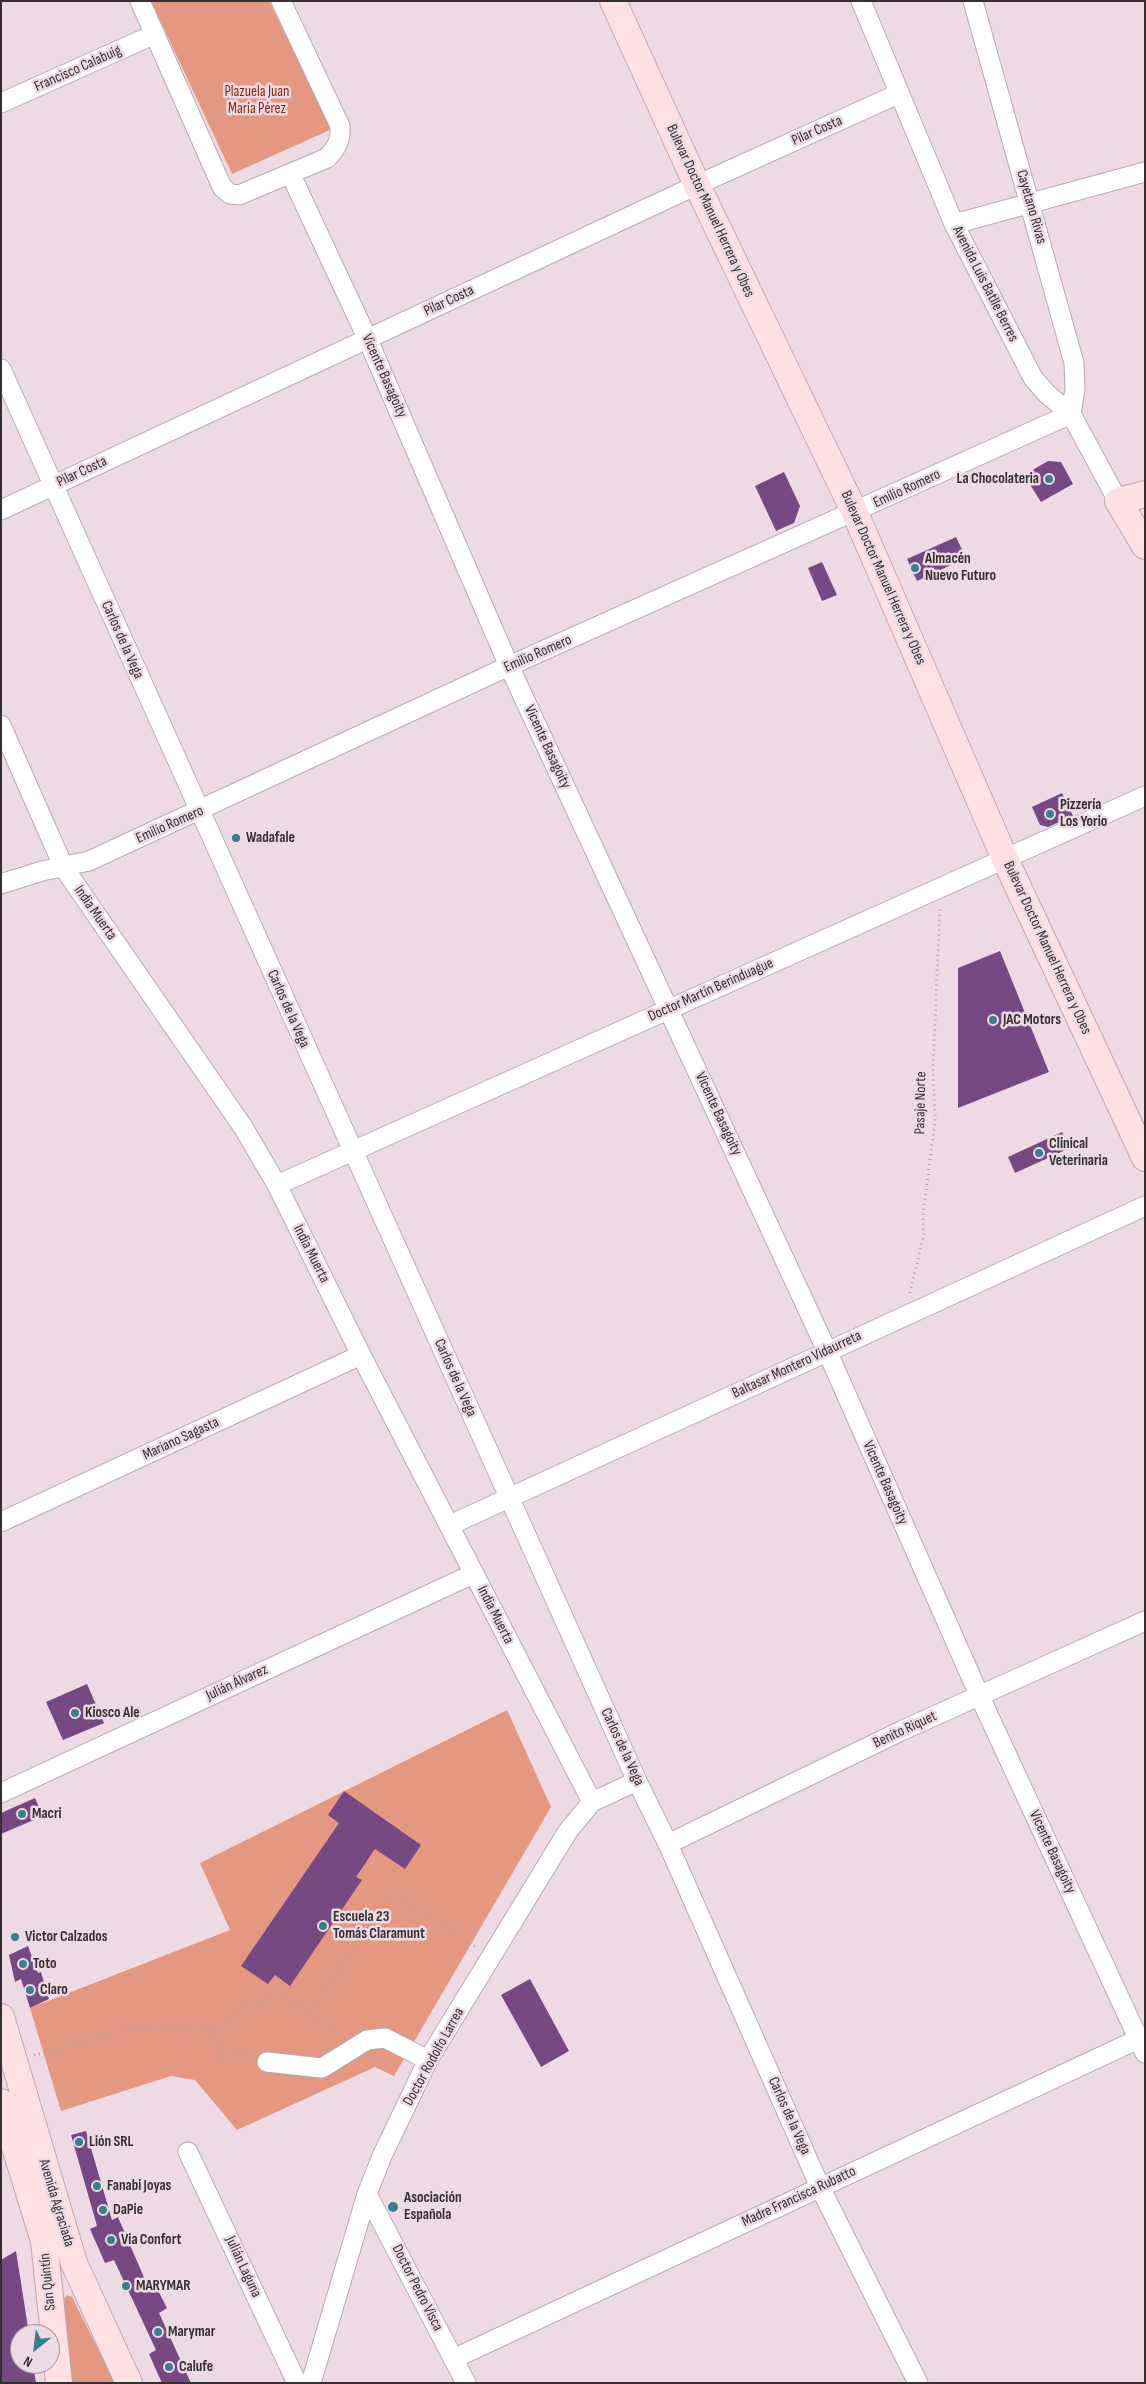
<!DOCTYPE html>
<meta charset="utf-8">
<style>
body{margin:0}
#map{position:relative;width:1146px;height:2384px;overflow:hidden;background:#eddae4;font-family:"Sofia Sans Condensed",sans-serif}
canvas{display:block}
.frame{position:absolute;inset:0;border:2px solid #362f32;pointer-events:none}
.north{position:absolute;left:10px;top:2324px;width:50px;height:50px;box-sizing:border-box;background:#eddae4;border:1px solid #a4969d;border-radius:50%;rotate:209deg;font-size:14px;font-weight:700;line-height:20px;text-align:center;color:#362f32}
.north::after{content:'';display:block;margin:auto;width:18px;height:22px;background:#397e8c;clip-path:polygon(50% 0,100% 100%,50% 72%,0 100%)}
</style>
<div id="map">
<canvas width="1146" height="2384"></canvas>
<div class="frame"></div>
<div class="north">N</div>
</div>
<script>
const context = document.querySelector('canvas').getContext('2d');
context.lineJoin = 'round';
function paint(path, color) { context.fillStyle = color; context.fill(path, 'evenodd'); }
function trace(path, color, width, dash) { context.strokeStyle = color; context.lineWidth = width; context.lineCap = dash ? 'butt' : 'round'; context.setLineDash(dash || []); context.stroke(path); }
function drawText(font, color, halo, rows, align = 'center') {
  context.font = font + ' "Sofia Sans Condensed",sans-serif'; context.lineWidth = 5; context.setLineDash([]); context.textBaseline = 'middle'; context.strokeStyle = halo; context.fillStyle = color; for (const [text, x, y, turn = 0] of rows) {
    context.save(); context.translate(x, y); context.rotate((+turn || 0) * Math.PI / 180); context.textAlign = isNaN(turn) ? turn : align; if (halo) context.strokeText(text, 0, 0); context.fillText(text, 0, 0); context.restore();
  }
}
paint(new Path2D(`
 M 151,1 L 269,1 L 332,129 L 232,174 Z
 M 507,1710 L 551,1807 L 394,2076 L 375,2067 L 237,2130 L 195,2080 L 171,2076 L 61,2111 L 30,2008 L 230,1930 L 200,1863 Z
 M 67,2295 L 72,2297 L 115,2383 L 71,2383 L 62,2301 Z`), '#e49882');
paint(new Path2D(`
 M 1048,461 L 1061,462 L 1073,484 L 1041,502 L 1024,475 Z
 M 784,472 L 800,506 L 794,523 L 776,531 L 755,486 Z
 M 956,537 L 966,558 L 917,581 L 907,559 Z
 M 822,562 L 837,595 L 822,601 L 808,568 Z
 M 1062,793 L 1073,816 L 1048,827 L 1040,825 L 1032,807 Z
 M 1000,951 L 1049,1072 L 958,1108 L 958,968 Z
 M 1062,1132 L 1070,1148 L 1015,1173 L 1008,1157 Z
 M 87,1684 L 104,1723 L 63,1740 L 46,1702 Z
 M 344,1791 L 421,1845 L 405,1869 L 375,1849 L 356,1877 L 362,1880 L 290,1986 L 275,1975 L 268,1984 L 241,1966 L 339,1823 L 328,1815 Z
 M 35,1798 L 43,1816 L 1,1834 L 1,1813 Z
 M 28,1946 L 38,1973 L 41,1972 L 49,1999 L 30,2008 L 21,1979 L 15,1982 L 9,1955 Z
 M 530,1979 L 569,2051 L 541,2067 L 501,1995 Z
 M 86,2131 L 112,2220 L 118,2217 L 146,2282 L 152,2279 L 167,2308 L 159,2313 L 191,2383 L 162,2383 L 149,2354 L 156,2350 L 114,2260 L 105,2263 L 90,2229 L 97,2226 L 71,2135 Z
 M 16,2251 L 29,2334 L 20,2334 L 20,2364 L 33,2364 L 36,2383 L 1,2383 L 1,2260 Z`), '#764983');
const street = new Path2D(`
 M 140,1 L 222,187 L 230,194 L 239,195 L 327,158 C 337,147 341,141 340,126 L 281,1
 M 861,1 L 954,224 L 1033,378 L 1047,394 L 1071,414 L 1118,501
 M 973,1 L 1074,363 L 1075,389 L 1071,414
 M 1,103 L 155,34
 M 291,175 L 368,340 L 509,666 L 827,1351 L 980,1697 L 1145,2053
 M 954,224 L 1145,172
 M 1,369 L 637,1781 L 668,1844 L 820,2187 L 918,2383
 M 1,510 L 697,185 L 898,94
 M 1,725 L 64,868 L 243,1127 L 277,1185 L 361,1355 L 592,1802
 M 1,884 L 42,871 L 89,861 L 509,666 L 1071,414
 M 277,1185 L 1145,796
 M 1,1522 L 361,1355
 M 450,1525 L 1145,1206
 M 1,1793 L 473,1574
 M 668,1844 L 901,1731 L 1145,1621
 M 267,2062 L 322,2068 L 367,2040 L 385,2038 L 428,2060
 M 188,2152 L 297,2383
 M 367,2194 L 466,2383
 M 453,2359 L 1145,2036
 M 311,2383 L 367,2194 L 382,2156 L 428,2060 L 568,1831 L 592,1802 L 637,1781`);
const secondary = new Path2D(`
 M 613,1 L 697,185 L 855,513 L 1005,859 L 1145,1158
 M 1145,494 L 1118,501 L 1145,546
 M 1,2017 L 74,2263 L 129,2383
 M 1,2102 L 44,2241 L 59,2383`);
trace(street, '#b9a8b1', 21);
trace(secondary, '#b9a8b1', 28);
trace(new Path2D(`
 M 910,1293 L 924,1234 L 923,1215 L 935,1121 L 933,1067 L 940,907
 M 309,2012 L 338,2036
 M 211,2029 L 223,2057 L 251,2052
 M 34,2055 C 48,2052 62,2050 76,2045 C 91,2040 107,2033 124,2031 C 170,2023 213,2049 245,2004 L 279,1996 L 309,2012 L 392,1893 L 476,1947`), '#ae9fa7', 3, [1, 4]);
trace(street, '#fff', 19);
trace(secondary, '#ffe0e5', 26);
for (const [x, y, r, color] of [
 [1049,479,5,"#397e8c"],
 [915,568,5,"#397e8c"],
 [1050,814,5,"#397e8c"],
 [236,838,5,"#397e8c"],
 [993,1020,5,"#397e8c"],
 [1039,1153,5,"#397e8c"],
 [75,1713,5,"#397e8c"],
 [22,1814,5,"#397e8c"],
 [323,1926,5,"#397e8c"],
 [15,1937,5,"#397e8c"],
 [23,1964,5,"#397e8c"],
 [30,1990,5,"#397e8c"],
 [79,2142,5,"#397e8c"],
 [97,2186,5,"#397e8c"],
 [393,2207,6,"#397e8c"],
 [103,2210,5,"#397e8c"],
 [111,2240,5,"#397e8c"],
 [126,2286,5,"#397e8c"],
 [158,2332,5,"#397e8c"],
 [169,2367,5,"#397e8c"]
]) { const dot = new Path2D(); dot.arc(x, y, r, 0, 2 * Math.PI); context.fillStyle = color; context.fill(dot); trace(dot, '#eddae4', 2); }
drawText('15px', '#362f32', '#eddae4', [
 ["Francisco Calabuig",78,69,-24],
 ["Pilar Costa",817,131,-24],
 ["Cayetano Rivas",1031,207,74],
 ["Bulevar Doctor Manuel Herrera y Obes",710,211,65],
 ["Avenida Luis Batlle Berres",985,284,63],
 ["Pilar Costa",449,301,-25],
 ["Vicente Basagoity",384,376,66],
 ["Pilar Costa",82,472,-25],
 ["Emilio Romero",907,489,-25],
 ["Bulevar Doctor Manuel Herrera y Obes",883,578,66],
 ["Carlos de la Vega",122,640,66],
 ["Emilio Romero",538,654,-24],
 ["Vicente Basagoity",547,747,65],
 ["Emilio Romero",170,825,-24],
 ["India Muerta",95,913,55],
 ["Bulevar Doctor Manuel Herrera y Obes",1047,948,65],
 ["Doctor Martín Berinduague",711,990,-24],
 ["Carlos de la Vega",288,1009,66],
 ["Pasaje Norte",921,1103,-89],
 ["Vicente Basagoity",718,1114,65],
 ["India Muerta",311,1254,63],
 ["Baltasar Montero Vidaurreta",797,1365,-25],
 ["Carlos de la Vega",455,1378,66],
 ["Mariano Sagasta",181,1439,-25],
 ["Vicente Basagoity",885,1483,66],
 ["India Muerta",495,1615,63],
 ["Julián Álvarez",237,1683,-25],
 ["Benito Riquet",905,1730,-25],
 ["Carlos de la Vega",622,1747,65],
 ["Vicente Basagoity",1052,1852,65],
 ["Doctor Rodolfo Larrea",434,2057,-61],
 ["Carlos de la Vega",789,2116,66],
 ["Madre Francisca Rubatto",799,2197,-25],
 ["Avenida Agraciada",56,2203,73],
 ["Julián Laguna",243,2267,65],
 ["San Quintín",48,2282,-96],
 ["Doctor Pedro Visca",417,2288,63]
]);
drawText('15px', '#862807', '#eddae4', [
 ["Plazuela Juan",257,92],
 ["María Pérez",257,109]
]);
drawText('bold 15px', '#362f32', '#eddae4', [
 ["La Chocolateria",1039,479,"right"],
 ["Almacén",925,559],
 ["Nuevo Futuro",925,576],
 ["Pizzería",1060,805],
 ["Los Yorio",1060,822],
 ["Wadafale",246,838],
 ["JAC Motors",1003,1020],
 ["Clinical",1049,1144],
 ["Veterinaria",1049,1161],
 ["Kiosco Ale",85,1713],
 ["Macri",32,1814],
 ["Escuela 23",333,1917],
 ["Tomás Claramunt",333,1934],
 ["Victor Calzados",25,1937],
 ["Toto",33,1964],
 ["Claro",40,1990],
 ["Lión SRL",89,2142],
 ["Fanabi Joyas",107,2186],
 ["Asociación",404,2198],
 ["Española",404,2215],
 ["DaPie",113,2210],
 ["Via Confort",121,2240],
 ["MARYMAR",136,2286],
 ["Marymar",168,2332],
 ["Calufe",179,2367]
], 'left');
</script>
